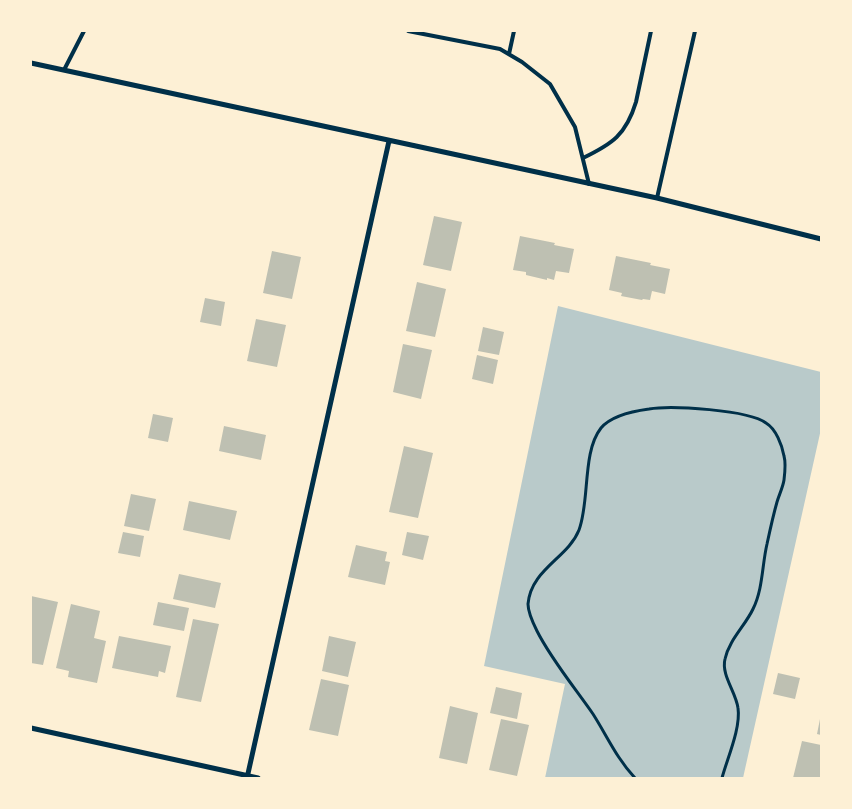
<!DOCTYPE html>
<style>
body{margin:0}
#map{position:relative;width:852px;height:809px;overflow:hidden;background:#fdf0d5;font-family:"Titillium Web",sans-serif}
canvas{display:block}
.frame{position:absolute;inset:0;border:32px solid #fdf0d5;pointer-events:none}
</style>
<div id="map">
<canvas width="852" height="809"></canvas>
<div class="frame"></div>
</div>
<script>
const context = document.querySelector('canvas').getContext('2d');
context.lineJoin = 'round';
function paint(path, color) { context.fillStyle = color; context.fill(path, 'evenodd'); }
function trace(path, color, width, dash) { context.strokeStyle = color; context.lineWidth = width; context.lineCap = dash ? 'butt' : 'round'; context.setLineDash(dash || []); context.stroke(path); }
paint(new Path2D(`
 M 558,306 L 821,372 L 821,429 L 743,778 L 545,778 L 565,684 L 484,666 Z`), '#b9caca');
paint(new Path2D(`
 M 434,216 L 462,222 L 451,271 L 423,265 Z
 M 520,236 L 555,243 L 554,245 L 574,249 L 569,273 L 556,271 L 554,280 L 547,278 L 547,280 L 526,275 L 526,272 L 513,270 Z
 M 272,251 L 301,257 L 292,299 L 263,293 Z
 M 616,256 L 651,263 L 650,265 L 670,269 L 665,294 L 652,291 L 650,300 L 643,299 L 642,300 L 621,296 L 622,293 L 609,290 Z
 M 417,282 L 446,289 L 435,337 L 406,331 Z
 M 205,298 L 225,302 L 221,326 L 200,322 Z
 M 256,319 L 286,325 L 277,367 L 247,361 Z
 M 483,327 L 504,332 L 499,355 L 478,351 Z
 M 403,344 L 432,350 L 421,399 L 393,392 Z
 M 477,355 L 498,360 L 493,384 L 472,379 Z
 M 153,414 L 173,418 L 168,442 L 148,438 Z
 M 224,426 L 266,435 L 261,460 L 219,451 Z
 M 404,446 L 433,453 L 418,518 L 389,512 Z
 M 131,494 L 156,499 L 149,531 L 124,526 Z
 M 189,501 L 237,511 L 230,540 L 183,530 Z
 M 123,532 L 144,536 L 140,557 L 118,553 Z
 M 407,532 L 429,536 L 423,560 L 402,555 Z
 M 356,545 L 387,552 L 385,561 L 390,562 L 385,585 L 348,577 Z
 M 179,574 L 221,583 L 215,608 L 173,599 Z
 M 31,596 L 58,602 L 43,665 L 31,663 Z
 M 158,602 L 189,608 L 184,631 L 153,625 Z
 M 71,604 L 100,611 L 94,638 L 106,641 L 97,683 L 68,677 L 69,671 L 56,668 Z
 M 193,619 L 219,624 L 201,702 L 176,697 Z
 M 119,636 L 171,646 L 165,673 L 159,671 L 158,677 L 112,668 Z
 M 329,636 L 356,642 L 348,677 L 322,671 Z
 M 778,673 L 800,678 L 795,699 L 773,694 Z
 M 321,679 L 349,685 L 338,736 L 309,730 Z
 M 496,687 L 522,693 L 517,719 L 490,713 Z
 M 450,706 L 478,713 L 467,764 L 439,758 Z
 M 501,719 L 529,725 L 517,776 L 489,770 Z
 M 820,719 L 821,720 L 821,735 L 817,734 Z
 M 802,741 L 821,745 L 821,778 L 793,778 Z`), '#bec0b2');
trace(new Path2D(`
 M 635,778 C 617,759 607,736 593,714 C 575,688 551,659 537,631 C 533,623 528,613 528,604 C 531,569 568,558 579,530 C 590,501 582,452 601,428 C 611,416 634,411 649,409 C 671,405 749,410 766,423 C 776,429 782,445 784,456 C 786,463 785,472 784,480 C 783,487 779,495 777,502 C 773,516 770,530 767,544 C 762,565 763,589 753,609 C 745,626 729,640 725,659 C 721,675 736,692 738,708 C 741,728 727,759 722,778`), '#003049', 3);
trace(new Path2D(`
 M 408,31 L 500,49 L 522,62 L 550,84 L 575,127 L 589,184
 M 509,54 L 514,31
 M 64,70 L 84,31
 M 583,158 C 612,144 626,135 636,102 L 651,31
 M 657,198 L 695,31`), '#003049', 4);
trace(new Path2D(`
 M 31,63 L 657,198 L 821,239
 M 31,728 L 258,778
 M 247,778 L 389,141`), '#003049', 5);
</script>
